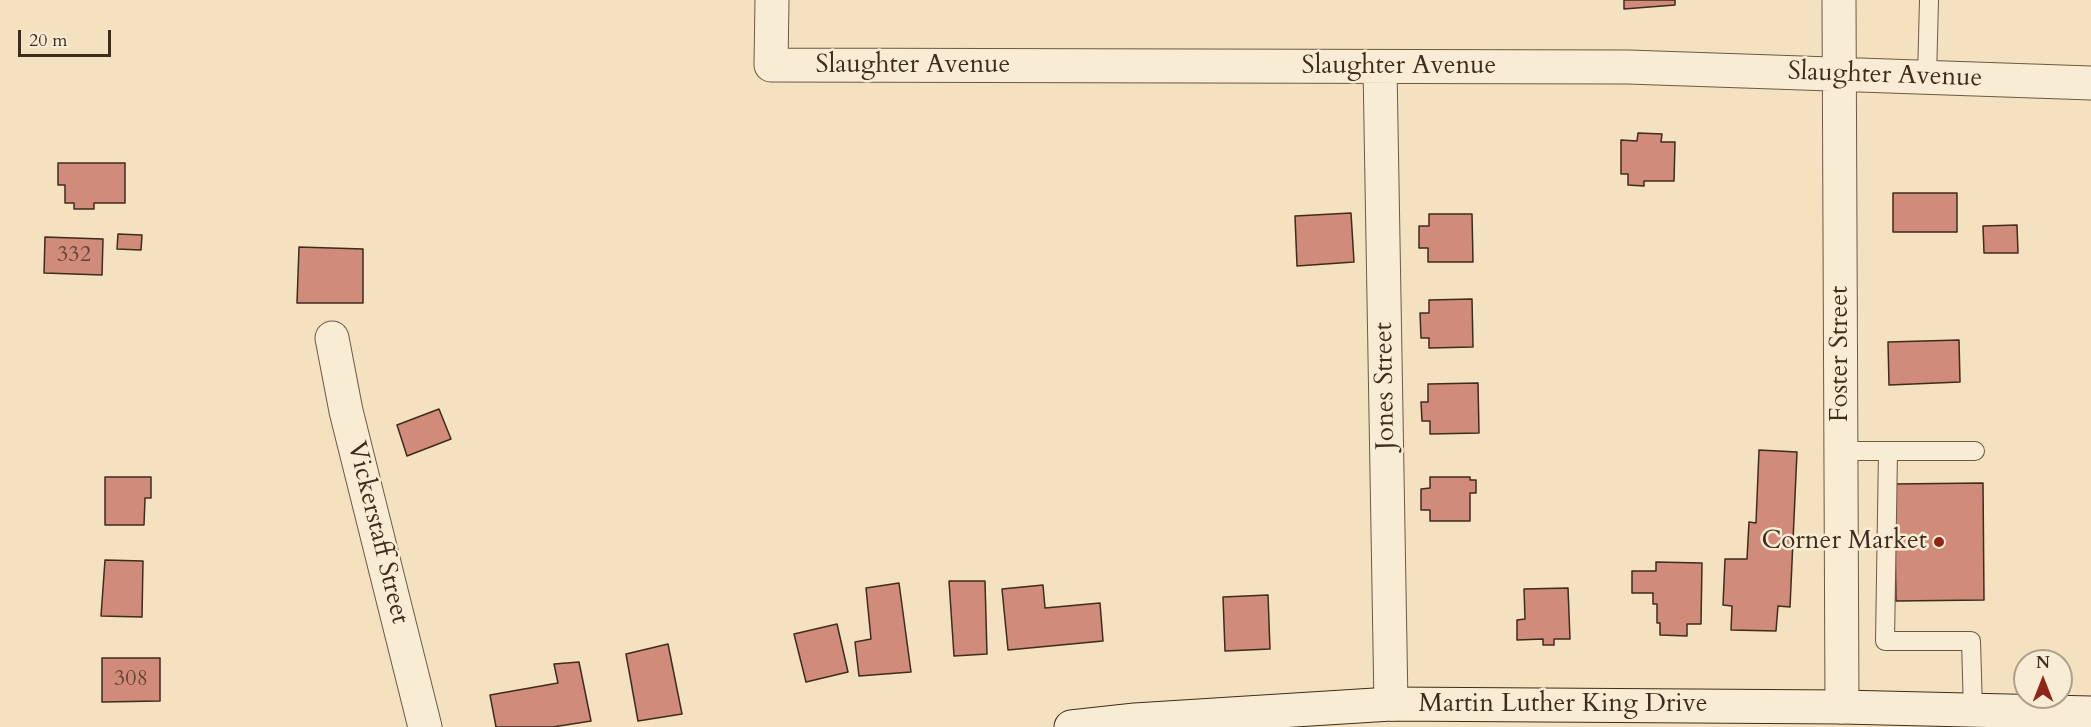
<!DOCTYPE html>
<style>
body{margin:0}
#map{position:relative;width:2091px;height:727px;overflow:hidden;background:#f4e1bf;font-family:Cardo,serif}
canvas{display:block}
.north{position:absolute;left:2013px;top:649px;width:60px;height:60px;box-sizing:border-box;background:#f8ecd5;border:2px solid #ae9f8b;border-radius:50%;rotate:0deg;font-size:16px;font-weight:700;line-height:24px;text-align:center;color:#3e2c1c}
.north::after{content:'';display:block;margin:auto;width:21px;height:27px;background:#8f2418;clip-path:polygon(50% 0,100% 100%,50% 72%,0 100%)}
.scale{position:absolute;left:18px;top:30px;width:93px;height:27px;box-sizing:border-box;border:3px solid #3e2c1c;border-top:0;padding-left:8px;font-size:18px;line-height:21px;white-space:nowrap;color:#3e2c1c;-webkit-text-stroke:4px #f8ecd5;paint-order:stroke}
</style>
<div id="map">
<canvas width="2091" height="727"></canvas>
<div class="north">N</div>
<div class="scale">20 m</div>
</div>
<script>
const context = document.querySelector('canvas').getContext('2d');
context.lineJoin = 'round';
function paint(path, color) { context.fillStyle = color; context.fill(path, 'evenodd'); }
function trace(path, color, width, dash) { context.strokeStyle = color; context.lineWidth = width; context.lineCap = dash ? 'butt' : 'round'; context.setLineDash(dash || []); context.stroke(path); }
function drawText(font, color, halo, rows, align = 'center') {
  context.font = font + ' Cardo,serif'; context.lineWidth = 5; context.setLineDash([]); context.textBaseline = 'middle'; context.strokeStyle = halo; context.fillStyle = color; for (const [text, x, y, turn = 0] of rows) {
    context.save(); context.translate(x, y); context.rotate((+turn || 0) * Math.PI / 180); context.textAlign = isNaN(turn) ? turn : align; if (halo) context.strokeText(text, 0, 0); context.fillText(text, 0, 0); context.restore();
  }
}
const building = new Path2D(`
 M 1624,0 L 1675,0 L 1675,5 L 1624,9 Z
 M 1638,133 L 1662,134 L 1661,142 L 1675,142 L 1674,181 L 1644,181 L 1644,186 L 1628,185 L 1628,174 L 1621,174 L 1621,140 L 1637,141 Z
 M 58,163 L 125,163 L 125,203 L 94,203 L 94,209 L 74,209 L 74,203 L 65,203 L 65,185 L 58,185 Z
 M 1893,193 L 1957,193 L 1957,232 L 1893,232 Z
 M 1351,213 L 1354,262 L 1297,266 L 1295,216 Z
 M 1429,214 L 1472,214 L 1473,262 L 1428,262 L 1428,248 L 1419,248 L 1419,226 L 1429,226 Z
 M 2017,225 L 2018,253 L 1984,253 L 1983,226 Z
 M 118,234 L 142,235 L 141,250 L 117,249 Z
 M 45,237 L 103,239 L 102,275 L 44,273 Z
 M 299,247 L 363,249 L 363,303 L 297,303 Z
 M 1472,299 L 1473,347 L 1429,348 L 1429,338 L 1421,338 L 1420,313 L 1429,313 L 1429,300 Z
 M 1959,340 L 1960,382 L 1889,385 L 1888,342 Z
 M 1478,383 L 1479,433 L 1430,434 L 1430,421 L 1422,421 L 1421,402 L 1428,402 L 1428,384 Z
 M 439,409 L 451,439 L 407,456 L 397,425 Z
 M 1759,450 L 1797,452 L 1790,607 L 1778,606 L 1776,631 L 1731,630 L 1732,606 L 1723,605 L 1725,559 L 1747,559 L 1749,522 L 1756,523 Z
 M 105,477 L 151,477 L 151,498 L 145,498 L 144,525 L 105,525 Z
 M 1430,477 L 1470,477 L 1470,480 L 1476,480 L 1476,493 L 1470,493 L 1470,521 L 1430,521 L 1430,510 L 1421,510 L 1421,489 L 1430,488 Z
 M 1983,483 L 1984,600 L 1896,601 L 1894,484 Z
 M 105,560 L 143,561 L 142,617 L 101,616 Z
 M 1656,562 L 1702,563 L 1701,624 L 1687,624 L 1687,636 L 1660,635 L 1660,623 L 1657,623 L 1657,604 L 1653,604 L 1653,593 L 1632,593 L 1632,571 L 1656,571 Z
 M 949,581 L 985,581 L 987,654 L 954,656 Z
 M 899,583 L 911,672 L 859,676 L 855,642 L 871,639 L 866,588 Z
 M 1043,585 L 1045,608 L 1100,603 L 1103,641 L 1008,650 L 1002,589 Z
 M 1568,588 L 1570,639 L 1554,639 L 1554,645 L 1543,645 L 1543,639 L 1517,640 L 1517,620 L 1525,619 L 1524,589 Z
 M 1268,595 L 1270,649 L 1225,651 L 1223,597 Z
 M 837,624 L 848,672 L 806,682 L 794,634 Z
 M 668,644 L 682,714 L 638,721 L 626,654 Z
 M 102,658 L 160,658 L 160,701 L 102,702 Z
 M 579,662 L 591,721 L 553,727 L 496,727 L 490,695 L 558,683 L 554,664 Z`);
paint(building, '#d08b7a');
trace(building, '#3e2c1c', 1.5);
const lane = new Path2D(`
 M 1927,78 L 1929,0
 M 1841,451 L 1975,451
 M 1888,451 L 1885,641 L 1971,641 L 1973,710`);
const street = new Path2D(`
 M 772,0 L 771,65 L 1628,67 L 2091,83
 M 1839,0 L 1842,707
 M 1380,67 L 1391,704
 M 332,338 L 346,411 L 425,727`);
const secondary = new Path2D(`
 M 1071,727 L 1135,720 L 1391,704 L 1842,707 L 2091,713`);
trace(lane, '#6c5945', 20);
trace(street, '#6c5945', 35);
trace(secondary, '#3e2c1c', 35);
trace(lane, '#f8ecd5', 18);
trace(street, '#f8ecd5', 33);
trace(secondary, '#f8ecd5', 33);
for (const [x, y, r, color] of [
 [1939,542,6,"#8f2418"]
]) { const dot = new Path2D(); dot.arc(x, y, r, 0, 2 * Math.PI); context.fillStyle = color; context.fill(dot); trace(dot, '#f8ecd5', 2); }
drawText('22px', '#624434', null, [
 ["332",74,256],
 ["308",131,680]
]);
drawText('26px', '#3e2c1c', '#f8ecd5', [
 ["Slaughter Avenue",913,66],
 ["Slaughter Avenue",1399,67],
 ["Slaughter Avenue",1885,76,2],
 ["Foster Street",1841,354,-90],
 ["Jones Street",1386,386,-91],
 ["Vickerstaff Street",377,533,76],
 ["Martin Luther King Drive",1563,705]
]);
drawText('26px', '#3e2c1c', '#f8ecd5', [
 ["Corner Market",1927,542]
], 'right');
</script>
